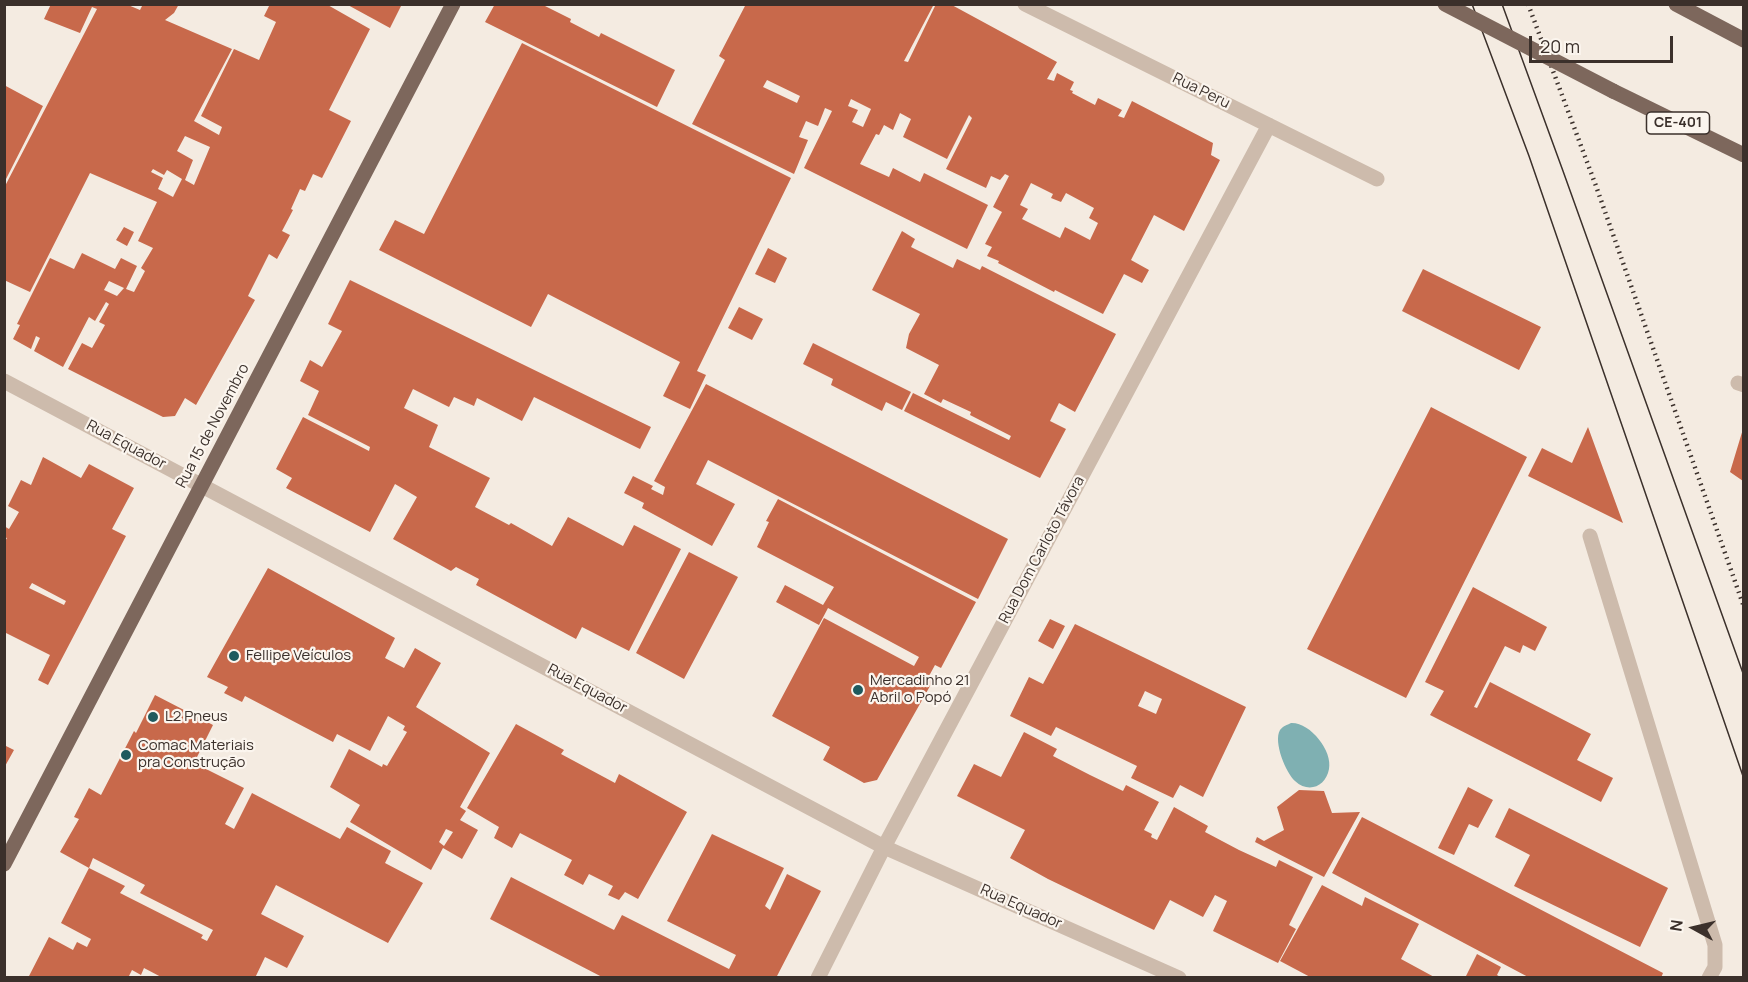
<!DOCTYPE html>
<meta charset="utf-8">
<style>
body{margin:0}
#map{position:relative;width:1748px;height:982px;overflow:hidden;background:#f4ebe1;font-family:Manrope,sans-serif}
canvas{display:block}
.frame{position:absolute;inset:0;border:6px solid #3b302b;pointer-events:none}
.north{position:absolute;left:1664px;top:898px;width:60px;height:60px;-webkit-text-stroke:4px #fbf5ee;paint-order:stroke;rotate:278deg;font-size:16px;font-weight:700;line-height:24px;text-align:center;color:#3b302b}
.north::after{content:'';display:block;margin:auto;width:21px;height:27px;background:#3b302b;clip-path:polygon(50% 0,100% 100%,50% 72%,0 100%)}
.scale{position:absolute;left:1529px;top:36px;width:144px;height:27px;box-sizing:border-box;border:3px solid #3b302b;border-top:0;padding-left:8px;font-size:18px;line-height:21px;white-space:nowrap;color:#3b302b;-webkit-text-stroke:4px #fbf5ee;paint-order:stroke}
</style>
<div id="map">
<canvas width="1748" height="982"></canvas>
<div class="frame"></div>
<div class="north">N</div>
<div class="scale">20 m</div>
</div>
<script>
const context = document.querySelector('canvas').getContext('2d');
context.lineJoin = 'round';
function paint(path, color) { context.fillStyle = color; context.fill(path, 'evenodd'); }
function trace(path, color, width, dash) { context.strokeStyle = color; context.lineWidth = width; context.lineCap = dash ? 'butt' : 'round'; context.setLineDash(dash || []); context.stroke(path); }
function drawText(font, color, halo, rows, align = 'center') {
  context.font = font + ' Manrope,sans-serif'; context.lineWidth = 4.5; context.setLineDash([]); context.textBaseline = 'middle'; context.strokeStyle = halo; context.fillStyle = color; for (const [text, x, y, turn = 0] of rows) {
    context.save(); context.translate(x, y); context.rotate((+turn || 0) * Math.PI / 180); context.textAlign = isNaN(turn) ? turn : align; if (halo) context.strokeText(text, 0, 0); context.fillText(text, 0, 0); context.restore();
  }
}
paint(new Path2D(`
 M 1291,723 C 1310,722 1333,751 1329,769 C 1326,786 1309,794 1295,781 C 1286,773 1273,742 1280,730 C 1283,726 1287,725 1291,723 Z`), '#7fb0b2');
paint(new Path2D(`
 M 51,4 L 128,5 L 140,10 L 143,4 L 179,4 L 174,13 L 165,20 L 232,49 L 194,121 L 219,135 L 222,127 L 201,116 L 234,49 L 259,60 L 276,22 L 264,16 L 270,4 L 326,4 L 370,29 L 329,110 L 351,121 L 322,178 L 313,174 L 305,191 L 300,189 L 291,209 L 293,210 L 282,231 L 290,235 L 277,259 L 269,254 L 248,296 L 255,300 L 196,405 L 185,398 L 175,416 L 163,417 L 68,369 L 82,343 L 92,348 L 105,325 L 99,322 L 109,304 L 106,302 L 95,321 L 89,317 L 63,367 L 34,351 L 40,338 L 36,336 L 31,349 L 13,339 L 20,325 L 17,324 L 50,258 L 74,269 L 82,253 L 115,269 L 121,258 L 137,266 L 126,289 L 134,292 L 145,271 L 141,268 L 153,248 L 138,241 L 157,202 L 90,173 L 30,292 L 4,280 L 4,188 L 97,9 L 92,7 L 80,33 L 44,19 ZM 185,136 L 210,147 L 194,185 L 185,180 L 193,160 L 177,151 ZM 153,169 L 164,175 L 167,170 L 182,179 L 173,197 L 158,189 L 163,178 L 151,172 ZM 109,281 L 124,288 L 117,296 L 104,290 Z
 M 346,4 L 402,4 L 390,28 Z
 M 495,4 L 541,4 L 571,19 L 570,22 L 599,37 L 601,33 L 675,70 L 657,107 L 485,22 Z
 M 746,4 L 934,4 L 904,61 L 908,62 L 936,4 L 950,4 L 1057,62 L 1047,79 L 1054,81 L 1057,73 L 1074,82 L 1070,90 L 1073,91 L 1072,93 L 1095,105 L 1098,98 L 1122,110 L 1118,116 L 1124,118 L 1132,101 L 1213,143 L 1211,155 L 1220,160 L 1184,231 L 1154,215 L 1131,260 L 1149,270 L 1142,283 L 1124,274 L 1103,314 L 1055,290 L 1054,292 L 998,263 L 999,261 L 987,256 L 992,247 L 985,244 L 1002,212 L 993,207 L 1009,176 L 1005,174 L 1000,180 L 991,176 L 986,188 L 946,169 L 972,118 L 969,115 L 947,159 L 903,137 L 911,119 L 900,113 L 893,130 L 884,125 L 879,135 L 876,134 L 860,164 L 889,177 L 893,168 L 920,182 L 924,173 L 988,205 L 967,249 L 804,168 L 832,111 L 825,108 L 818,126 L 806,121 L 799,137 L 808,140 L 794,174 L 692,124 L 725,60 L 719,56 ZM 767,80 L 800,96 L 797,103 L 763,87 ZM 851,99 L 871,109 L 863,127 L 852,122 L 858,110 L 848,106 ZM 1031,183 L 1053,194 L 1051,198 L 1061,202 L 1066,193 L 1094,208 L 1089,218 L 1098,223 L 1090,240 L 1065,227 L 1060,238 L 1022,219 L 1028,209 L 1020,205 Z
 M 522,43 L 791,178 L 697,371 L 706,375 L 690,409 L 663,396 L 680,362 L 548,294 L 531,327 L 379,250 L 395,220 L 424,234 Z
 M 4,85 L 43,106 L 4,183 Z
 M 124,227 L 134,232 L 127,246 L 116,240 Z
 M 902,231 L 915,239 L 911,247 L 953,268 L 957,259 L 980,270 L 982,266 L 1116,334 L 1075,412 L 1059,403 L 1050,421 L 1066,429 L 1040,478 L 904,411 L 913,393 L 1009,440 L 1011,436 L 970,415 L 971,412 L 943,399 L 941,403 L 924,394 L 939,365 L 906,348 L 909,334 L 920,314 L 872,290 Z
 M 768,248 L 787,258 L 775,283 L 755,274 Z
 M 1423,269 L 1541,327 L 1519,370 L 1402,311 Z
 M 350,280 L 651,427 L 640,449 L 534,397 L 522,421 L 477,398 L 474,406 L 454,397 L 449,407 L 413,389 L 404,408 L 438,425 L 429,447 L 490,478 L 475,507 L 509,525 L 511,523 L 552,546 L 568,517 L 623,546 L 634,525 L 681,549 L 629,651 L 582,627 L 576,639 L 476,585 L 479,579 L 456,567 L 451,571 L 393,539 L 417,497 L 395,484 L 370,532 L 286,488 L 292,478 L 276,469 L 303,417 L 369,451 L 370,447 L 308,415 L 319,391 L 300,381 L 310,360 L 322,367 L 342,331 L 328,324 Z
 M 739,307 L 763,319 L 752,340 L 728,328 Z
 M 813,343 L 911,392 L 902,410 L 886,402 L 882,411 L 831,385 L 833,379 L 803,364 Z
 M 706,384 L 1008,539 L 978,599 L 708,460 L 696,484 L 735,504 L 712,546 L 642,508 L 644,503 L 624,493 L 633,476 L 653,486 L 651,489 L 663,495 L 665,487 L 654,481 Z
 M 1431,407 L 1527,457 L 1406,698 L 1307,649 Z
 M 1588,427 L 1623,523 L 1528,476 L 1542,448 L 1572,463 Z
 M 1743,429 L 1743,481 L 1730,472 Z
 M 43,457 L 81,478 L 89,464 L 134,488 L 112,529 L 126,536 L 48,685 L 38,680 L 50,655 L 4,632 L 4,543 L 7,538 L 4,537 L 4,526 L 9,529 L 19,512 L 8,506 L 21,480 L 31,485 ZM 32,583 L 66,601 L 64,605 L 29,588 Z
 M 778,499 L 976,602 L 941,668 L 935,665 L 929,676 L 934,679 L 877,780 L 864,783 L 823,760 L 830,747 L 772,716 L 824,618 L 914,666 L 919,657 L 828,608 L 819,625 L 776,602 L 785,585 L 823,605 L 834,587 L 757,547 L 769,522 L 766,521 Z
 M 689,552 L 738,577 L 684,679 L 636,653 Z
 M 268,568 L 395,638 L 385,658 L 404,668 L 415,648 L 441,663 L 416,707 L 490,753 L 460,807 L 466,811 L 460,820 L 478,830 L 462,859 L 443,848 L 431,870 L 350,822 L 360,805 L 330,787 L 349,749 L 382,767 L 383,764 L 387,766 L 407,732 L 403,730 L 405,726 L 388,716 L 370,751 L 337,734 L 333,742 L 245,696 L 242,702 L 224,693 L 228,687 L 207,677 ZM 446,829 L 453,832 L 444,846 L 439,842 Z
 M 1473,587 L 1547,627 L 1535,651 L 1523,645 L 1520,653 L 1505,646 L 1474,707 L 1477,708 L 1490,682 L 1591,734 L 1577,760 L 1613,778 L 1601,802 L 1430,715 L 1444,691 L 1425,682 Z
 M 1050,619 L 1065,626 L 1053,649 L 1038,641 Z
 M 1075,624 L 1246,707 L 1203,797 L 1180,785 L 1173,798 L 1131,778 L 1137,766 L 1056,727 L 1051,736 L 1010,716 L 1029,677 L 1043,684 ZM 1145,691 L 1162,699 L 1156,714 L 1138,706 Z
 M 155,695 L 213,725 L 194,763 L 244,788 L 225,824 L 234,829 L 252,793 L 340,839 L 347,827 L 391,851 L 385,863 L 423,883 L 388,943 L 276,885 L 261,914 L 304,936 L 287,968 L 265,957 L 255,978 L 163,978 L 144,968 L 141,975 L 132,970 L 128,978 L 28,978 L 49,937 L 73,950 L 77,942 L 87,947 L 91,939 L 61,923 L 89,868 L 125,886 L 120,893 L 203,935 L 201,938 L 207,941 L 213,930 L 140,893 L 145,885 L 93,858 L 89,868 L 60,852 L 79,819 L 74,817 L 89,788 L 101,795 L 134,731 L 136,733 Z
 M 516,724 L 564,750 L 561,754 L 615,783 L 619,774 L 687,812 L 638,899 L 625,892 L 619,900 L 608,895 L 613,886 L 589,874 L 583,885 L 564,875 L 572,860 L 520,833 L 512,848 L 494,838 L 499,827 L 467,808 Z
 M 1024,732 L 1057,749 L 1053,756 L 1090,775 L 1123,791 L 1126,785 L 1159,802 L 1144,830 L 1152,834 L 1151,837 L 1157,840 L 1174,807 L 1208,826 L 1205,832 L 1239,850 L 1276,867 L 1279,860 L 1313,877 L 1289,925 L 1296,929 L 1278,963 L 1213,931 L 1227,901 L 1215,895 L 1203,917 L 1170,900 L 1154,930 L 1048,879 L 1010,858 L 1025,830 L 957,796 L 974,764 L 1001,777 Z
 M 4,745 L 14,750 L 4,768 Z
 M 1468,787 L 1493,800 L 1478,828 L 1469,824 L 1454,855 L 1438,848 Z
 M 1299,790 L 1324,791 L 1332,813 L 1360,812 L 1324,877 L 1255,842 L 1257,837 L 1264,841 L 1284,830 L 1277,807 Z
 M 1509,808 L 1668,888 L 1640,947 L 1514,886 L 1530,855 L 1495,837 Z
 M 1362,817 L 1663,973 L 1661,978 L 1530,978 L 1332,873 Z
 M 712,834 L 784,868 L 765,906 L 770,910 L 787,874 L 821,891 L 776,978 L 604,978 L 490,919 L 511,877 L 614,930 L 622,915 L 729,969 L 736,955 L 667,921 Z
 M 1322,885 L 1362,906 L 1365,897 L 1419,924 L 1401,959 L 1436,978 L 1312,978 L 1280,961 Z
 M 1477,954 L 1501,967 L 1497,975 L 1502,978 L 1465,978 Z`), '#c8694b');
trace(new Path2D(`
 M 1025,4 L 1377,179
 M 4,381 L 884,847 L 1179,978
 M 1738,383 L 1744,385
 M 1590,536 L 1715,945 L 1715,967 L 1709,978
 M 818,978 L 884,847 L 1269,125`), '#cdbbac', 15);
trace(new Path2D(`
 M 1676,4 L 1744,40
 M 1613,91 L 1744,155
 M 4,864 L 453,4`), '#7d675c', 15);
trace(new Path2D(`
 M 1472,4 L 1529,156 L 1744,779
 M 1502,4 L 1563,171 L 1744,676`), '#3b302b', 1.5);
trace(new Path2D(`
 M 1528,4 L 1596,186 L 1744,607`), '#3b302b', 4.5, [1.5, 4.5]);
trace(new Path2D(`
 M 1445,4 L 1613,91`), '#7d675c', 15);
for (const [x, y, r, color] of [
 [234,656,6,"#1f5a5e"],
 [858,690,6,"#1f5a5e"],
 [153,717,6,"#1f5a5e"],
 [126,755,6,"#1f5a5e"]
]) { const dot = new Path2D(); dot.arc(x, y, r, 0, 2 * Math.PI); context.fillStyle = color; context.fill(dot); trace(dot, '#fbf5ee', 2); }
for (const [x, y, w] of [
 [1678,123,63]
]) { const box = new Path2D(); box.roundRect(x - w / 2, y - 11, w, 22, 4.5); context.fillStyle = '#fbf5ee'; context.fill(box); trace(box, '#3b302b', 1.5); }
drawText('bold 14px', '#3b302b', null, [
 ["CE-401",1678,123]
]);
drawText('15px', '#3b302b', '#fbf5ee', [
 ["Rua Peru",1201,91,26],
 ["Rua 15 de Novembro",213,426,-62],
 ["Rua Equador",126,445,28],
 ["Rua Dom Carloto Távora",1042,550,-62],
 ["Rua Equador",587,689,28],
 ["Rua Equador",1021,907,24]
]);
drawText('15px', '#3b302b', '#fbf5ee', [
 ["Fellipe Veículos",246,656],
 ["Mercadinho 21",870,681],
 ["Abril o Popó",870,698],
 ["L2 Pneus",165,717],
 ["Comac Materiais",138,746],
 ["pra Construção",138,763]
], 'left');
</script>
